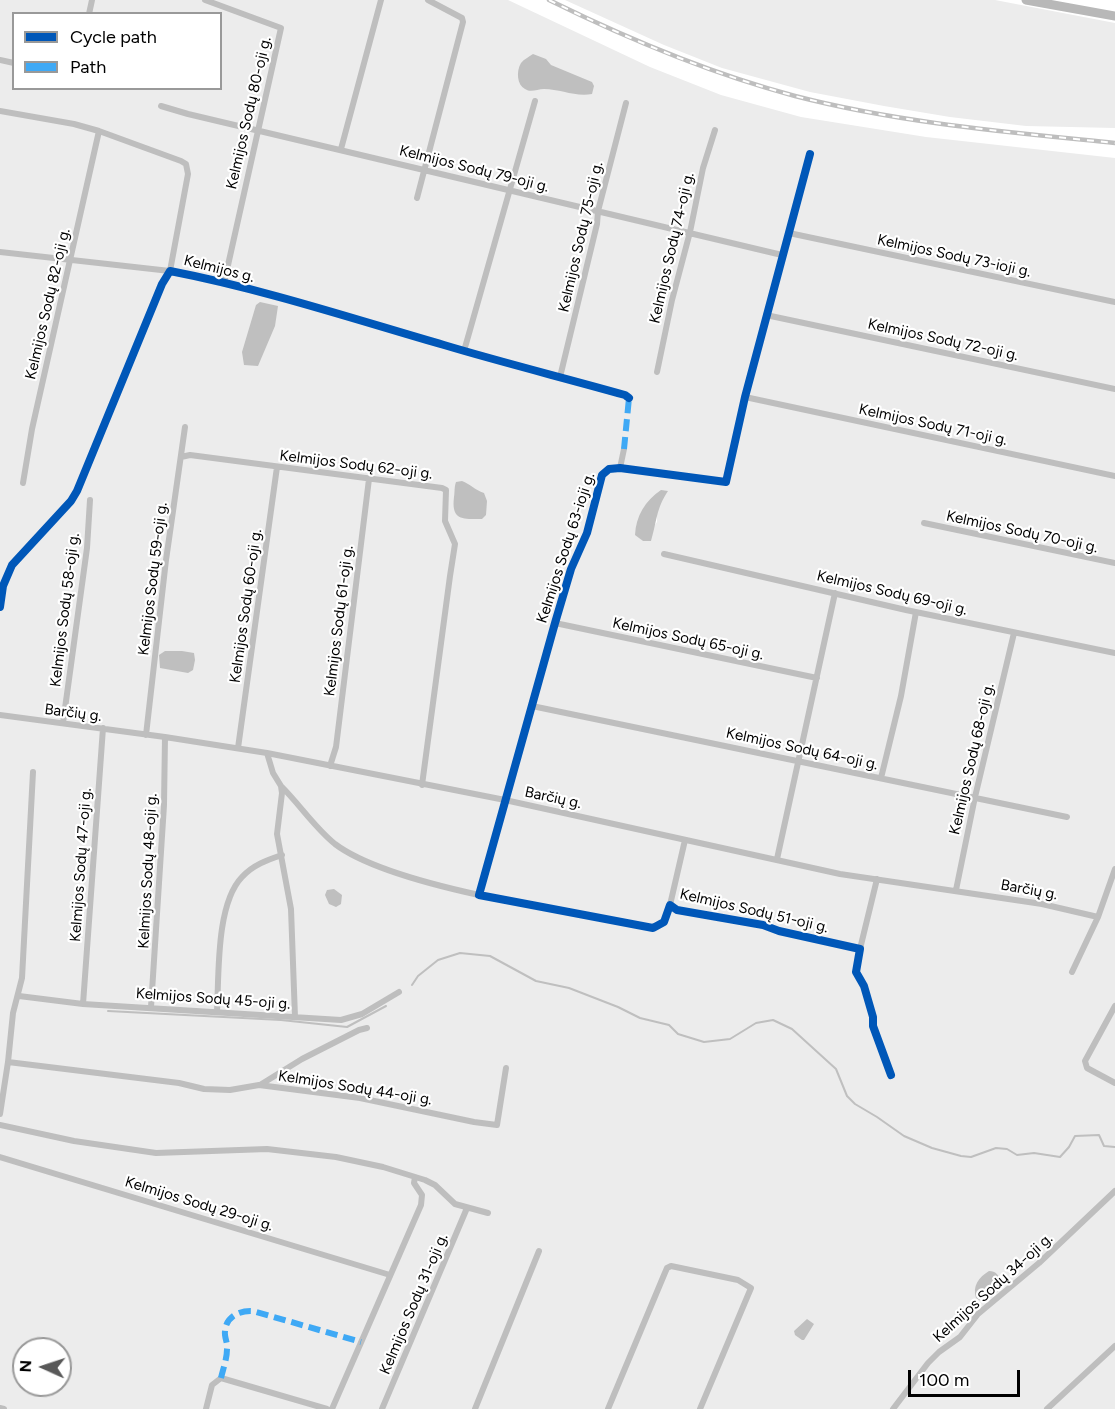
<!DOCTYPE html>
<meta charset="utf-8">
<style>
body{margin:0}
#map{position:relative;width:1115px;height:1409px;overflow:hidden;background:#fff;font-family:Figtree,sans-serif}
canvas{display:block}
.legend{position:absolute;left:12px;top:12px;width:210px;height:78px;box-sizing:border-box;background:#fff;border:2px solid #999;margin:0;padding:8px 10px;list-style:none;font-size:18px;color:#000}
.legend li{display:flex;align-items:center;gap:12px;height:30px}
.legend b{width:30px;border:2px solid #999}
.north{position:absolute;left:12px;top:1337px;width:60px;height:60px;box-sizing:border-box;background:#fff;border:2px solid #999;border-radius:50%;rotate:273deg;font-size:16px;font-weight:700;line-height:24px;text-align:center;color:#000}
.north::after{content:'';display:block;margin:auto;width:21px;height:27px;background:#595959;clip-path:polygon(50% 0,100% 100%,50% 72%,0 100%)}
.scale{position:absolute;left:908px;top:1370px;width:112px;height:27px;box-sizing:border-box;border:3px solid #000;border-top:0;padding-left:8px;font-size:18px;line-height:21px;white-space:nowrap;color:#000;-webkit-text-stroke:4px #fff;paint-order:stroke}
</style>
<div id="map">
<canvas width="1115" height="1409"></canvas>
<ul class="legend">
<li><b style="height:8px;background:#0057b8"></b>Cycle path</li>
<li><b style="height:8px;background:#3fa9f5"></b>Path</li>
</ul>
<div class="north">N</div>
<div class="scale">100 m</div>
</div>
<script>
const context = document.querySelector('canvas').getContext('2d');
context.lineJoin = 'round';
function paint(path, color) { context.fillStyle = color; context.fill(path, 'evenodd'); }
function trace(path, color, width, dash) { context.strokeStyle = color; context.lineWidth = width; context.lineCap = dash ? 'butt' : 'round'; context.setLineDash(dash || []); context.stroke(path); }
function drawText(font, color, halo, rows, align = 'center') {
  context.font = font + ' Figtree,sans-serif'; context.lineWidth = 4.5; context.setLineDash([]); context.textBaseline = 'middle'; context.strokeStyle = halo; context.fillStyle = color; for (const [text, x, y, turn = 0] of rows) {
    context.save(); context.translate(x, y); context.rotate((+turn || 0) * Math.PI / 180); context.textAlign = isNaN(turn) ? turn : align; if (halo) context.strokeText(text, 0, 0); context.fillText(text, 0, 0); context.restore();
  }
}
paint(new Path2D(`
 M 0,0 L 508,0 L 650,67 L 721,95 L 801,117 L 926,137 L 1115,158 L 1115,1409 L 0,1409 ZM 14,14 L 220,14 L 220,88 L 14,88 ZM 667,491 L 657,509 L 657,522 L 643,541 L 638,536 ZM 24,1349 L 60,1349 L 60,1385 L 24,1385 Z
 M 565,0 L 995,0 L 1115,23 L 1115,128 L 1026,126 L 950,117 L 884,106 L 810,92 L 722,68 L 664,45 Z`), '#ececec');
paint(new Path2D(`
 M 533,54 L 546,59 L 551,65 L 592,82 L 594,86 L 592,94 C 575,97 560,89 544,89 C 537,89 531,93 525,89 C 517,85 516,71 521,63 C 524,59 529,57 533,54 Z
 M 260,302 L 278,306 L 275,326 L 258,366 L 244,365 L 242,352 L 256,305 Z
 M 462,481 C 470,484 475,490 484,493 L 487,501 L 486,515 L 482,519 C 463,519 451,521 454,497 C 455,491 454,488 456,482 Z
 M 661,490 L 668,491 C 656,509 657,521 651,541 L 643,541 L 635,535 C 636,516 645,501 661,490 Z
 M 165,651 L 182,651 L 194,653 L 195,660 L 193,670 L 188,673 L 160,668 L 159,655 Z
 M 334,889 L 342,895 L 341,904 L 336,907 L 329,904 L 325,895 L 327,890 Z
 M 989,1271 C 996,1271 998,1275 1002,1281 C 1001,1292 991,1298 982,1302 L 976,1298 C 972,1286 979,1277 989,1271 Z
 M 807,1319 L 814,1324 L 804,1340 L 802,1340 L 795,1335 L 794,1331 Z`), '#bfbfbf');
trace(new Path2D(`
 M 412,985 L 418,976 L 438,960 L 460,953 L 490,956 L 536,981 L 569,988 L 618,1007 L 640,1018 L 669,1025 L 678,1034 L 704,1042 L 730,1039 L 756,1023 L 773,1020 L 792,1029 L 836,1069 L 847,1096 L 855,1104 L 877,1117 L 904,1136 L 932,1148 L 961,1156 L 971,1157 L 996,1148 L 1007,1149 L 1017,1155 L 1034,1153 L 1060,1157 L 1069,1147 L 1075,1136 L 1099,1135 L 1104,1146 L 1115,1147
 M 108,1011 L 281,1020 L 347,1027 L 386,1006`), '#bfbfbf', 2);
trace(new Path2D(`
 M 205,0 L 281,28 L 224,283
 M 89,14 L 92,0
 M 0,60 L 14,63
 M 161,106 L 188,114 L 782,255
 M 0,111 L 74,124 L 99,131 L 181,161 L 186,164 L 188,174 L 170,271 L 0,252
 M 341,149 L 381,0
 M 810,154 L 745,397 L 726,482 L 620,468 L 609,469 L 602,475 L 587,533 L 571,569 L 555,623 L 479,895 L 653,928 L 664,922 L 670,905 L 677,910 L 763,925 L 779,931 L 860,949 L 856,972 L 864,986 L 873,1017 L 873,1026 L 891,1075
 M 417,198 L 463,22 L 462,18 L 428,0
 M 789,233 L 1115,302
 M 766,315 L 1115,389
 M 464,351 L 535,101
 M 657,372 L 672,300 L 690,232 L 703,168 L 715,130
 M 560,377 L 597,224 L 598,211 L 626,103
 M 745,397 L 1115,476
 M 181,457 L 190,455 L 442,488 L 446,490 L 445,521 L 455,544 L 450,576 L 422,785
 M 620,468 L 624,449
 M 23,483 L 32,429 L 99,131
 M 924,523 L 1115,563
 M 664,554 L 906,610 L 1115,653
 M 0,607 L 3,586 L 12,565 L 71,501 L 77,491 L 162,284 L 170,271 C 263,289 354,319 444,345 C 504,363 565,378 625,395 L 629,398
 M 555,623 L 817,678
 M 532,706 L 1067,817
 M 0,715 L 165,737 L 267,753 L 505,800 L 840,874 L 1042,904 L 1098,917
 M 63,723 L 87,548 L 90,500
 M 146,735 L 166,560 L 185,427
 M 238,748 L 277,467
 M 267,753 L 273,773 L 281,786 L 282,793 L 277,834 L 291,909 L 295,1017
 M 330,766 L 336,747 L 369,479
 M 881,778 L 901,696 L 916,612
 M 282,787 C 300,805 315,828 335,844 C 368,869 438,886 479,895
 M 777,859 L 835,593
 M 956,890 L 975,797 L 1014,633
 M 670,905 L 685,840
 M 860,949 L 877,879
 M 1072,972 L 1098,917 L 1115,869
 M 19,996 L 83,1004 L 341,1020 L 362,1014 L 399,992
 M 83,1004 L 103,728
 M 1115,1006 L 1085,1061 L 1087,1068 L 1115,1083
 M 151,1007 L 164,805 L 165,737
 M 217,1011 C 219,974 216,904 242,877 C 253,865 267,860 282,855
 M 8,1062 L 179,1083 L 204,1089 L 230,1090 L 259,1085 L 360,1098 L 474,1122 L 497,1125 L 506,1068
 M 260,1085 L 302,1059 L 359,1030 L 367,1028
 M 0,1114 L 8,1062 L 13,1013 L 22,978 L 33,772
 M 0,1125 L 74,1141 L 156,1153 L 267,1149 L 336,1157 L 383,1167 L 425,1180 L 435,1185 L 455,1204 L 488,1213
 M 0,1157 L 390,1275
 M 0,1408 L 4,1409
 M 206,1409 L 212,1385 L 221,1378 L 327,1409
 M 332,1409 L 421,1205 L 422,1195 L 414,1183 L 415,1177
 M 382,1409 L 467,1208
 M 475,1409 L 539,1251
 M 608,1409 L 664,1275 L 667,1268 L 671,1266 L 738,1280 L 751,1288 L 700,1409
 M 893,1409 L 928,1363 L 939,1352 L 960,1337 L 978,1314 L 1039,1263 L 1115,1191
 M 1047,1409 L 1115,1346`), '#bebebe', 6);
trace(new Path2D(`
 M 1026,0 L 1115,16`), '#b8b8b8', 9);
const rail = new Path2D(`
 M 549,0 C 628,39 709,73 795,96 C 899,123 1008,132 1115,143`);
trace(rail, '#bebebe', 4.5);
trace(rail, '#fff', 2, [7]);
trace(new Path2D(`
 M 624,449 L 629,398
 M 221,1378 C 223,1369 227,1359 227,1349 C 228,1343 224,1337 225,1331 C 226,1316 241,1310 253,1311 L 361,1342`), '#3fa9f5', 6, [12, 6]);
trace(new Path2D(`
 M 810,154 L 745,397 L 726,482 L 620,468 L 609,469 L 602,475 L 587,533 L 571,569 L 555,623 L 479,895 L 653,928 L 664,922 L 670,905 L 677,910 L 763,925 L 779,931 L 860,949 L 856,972 L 864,986 L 873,1017 L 873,1026 L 891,1075
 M 0,607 L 3,586 L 12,565 L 71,501 L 77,491 L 162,284 L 170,271 C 263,289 354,319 444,345 C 504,363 565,378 625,395 L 629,398`), '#0057b8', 8);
drawText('15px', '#000', '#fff', [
 ["Kelmijos Sodų 80-oji g.",249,113,-77],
 ["Kelmijos Sodų 79-oji g.",474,169,14],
 ["Kelmijos Sodų 75-oji g.",581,237,-77],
 ["Kelmijos Sodų 74-oji g.",672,248,-77],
 ["Kelmijos Sodų 73-ioji g.",954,256,12],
 ["Kelmijos g.",219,269,14],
 ["Kelmijos Sodų 82-oji g.",48,304,-77],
 ["Kelmijos Sodų 72-oji g.",943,340,12],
 ["Kelmijos Sodų 71-oji g.",933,425,12],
 ["Kelmijos Sodų 62-oji g.",356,465,7],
 ["Kelmijos Sodų 70-oji g.",1022,532,12],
 ["Kelmijos Sodų 63-ioji g.",566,548,-72],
 ["Kelmijos Sodų 59-oji g.",153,579,-83],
 ["Kelmijos Sodų 69-oji g.",892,593,13],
 ["Kelmijos Sodų 60-oji g.",246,606,-82],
 ["Kelmijos Sodų 58-oji g.",65,610,-83],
 ["Kelmijos Sodų 61-oji g.",339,621,-83],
 ["Kelmijos Sodų 65-oji g.",688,639,12],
 ["Barčių g.",73,713,7],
 ["Kelmijos Sodų 64-oji g.",802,749,12],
 ["Kelmijos Sodų 68-oji g.",972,759,-77],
 ["Barčių g.",553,798,12],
 ["Kelmijos Sodų 47-oji g.",81,865,-86],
 ["Kelmijos Sodų 48-oji g.",148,871,-87],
 ["Barčių g.",1029,890,10],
 ["Kelmijos Sodų 51-oji g.",754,911,13],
 ["Kelmijos Sodų 45-oji g.",213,999,4],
 ["Kelmijos Sodų 44-oji g.",355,1088,9],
 ["Kelmijos Sodų 29-oji g.",199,1204,17],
 ["Kelmijos Sodų 34-oji g.",993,1288,-42],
 ["Kelmijos Sodų 31-oji g.",414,1304,-67]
]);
</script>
